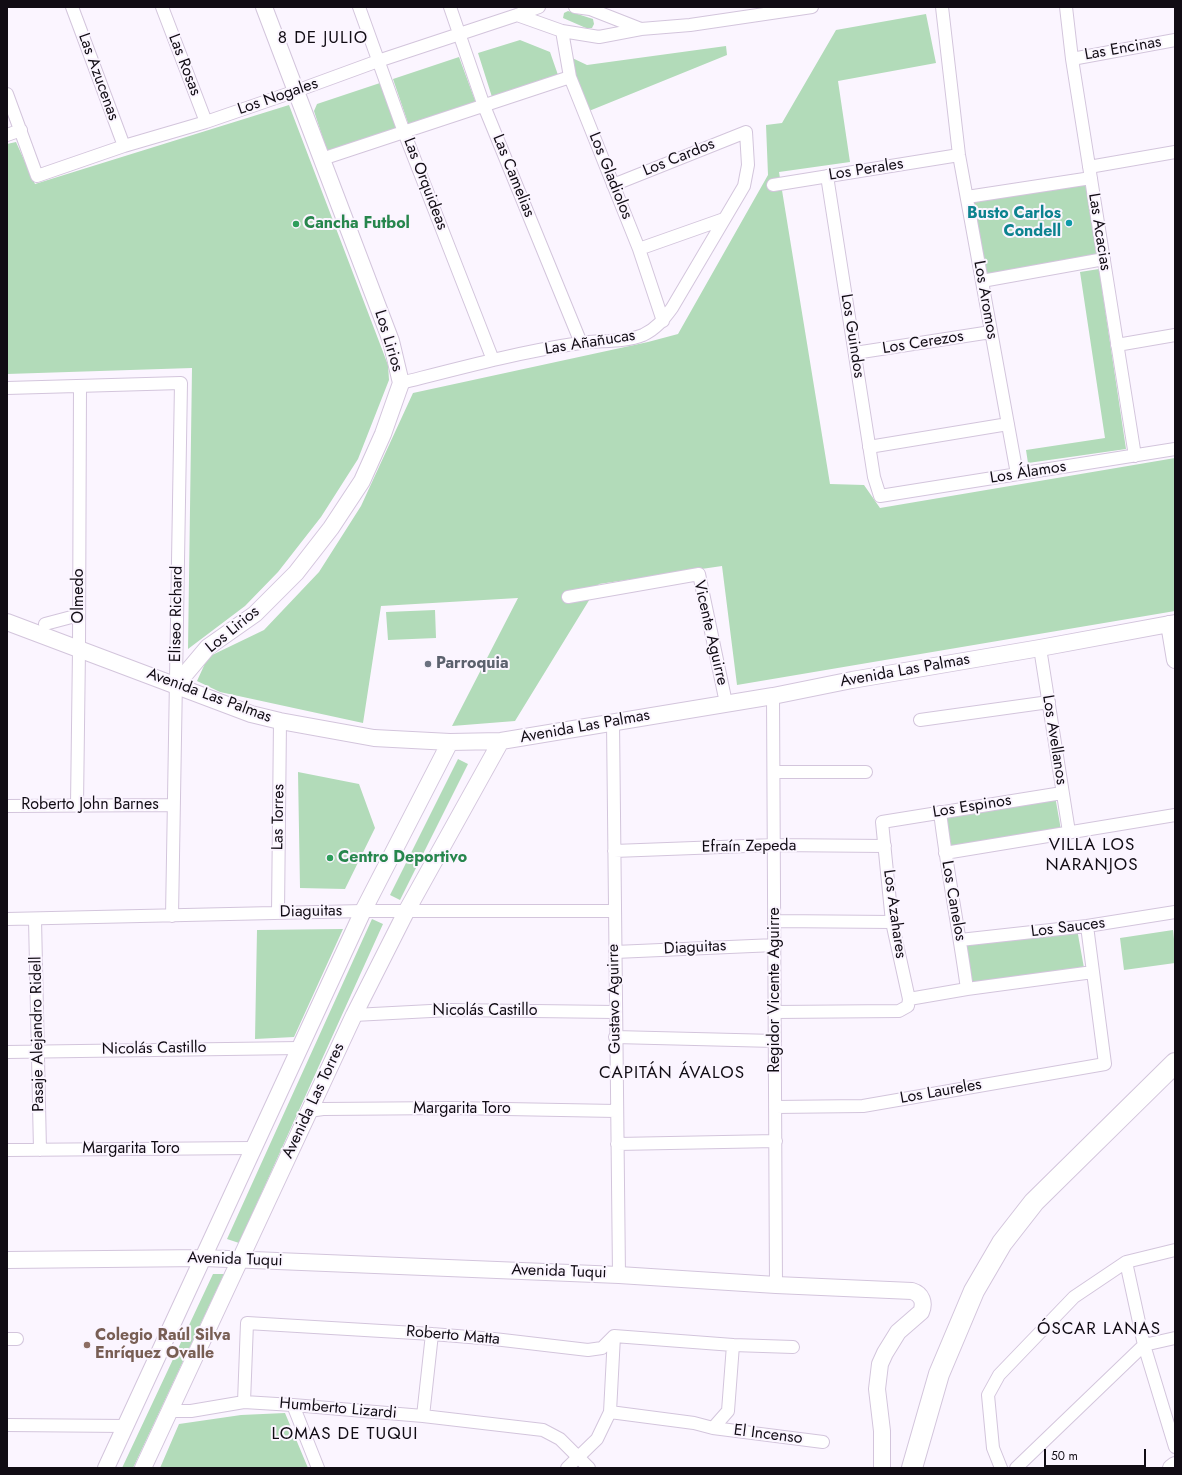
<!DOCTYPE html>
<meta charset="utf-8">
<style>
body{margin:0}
#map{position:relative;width:1182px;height:1475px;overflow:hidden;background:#fbf5ff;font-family:Jost,sans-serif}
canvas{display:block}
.frame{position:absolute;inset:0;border:8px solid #110c14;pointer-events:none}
.scale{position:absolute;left:1044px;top:1449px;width:102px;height:18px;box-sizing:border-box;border:2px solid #110c14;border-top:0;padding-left:5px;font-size:12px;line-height:14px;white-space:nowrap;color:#110c14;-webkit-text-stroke:3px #fbf5ff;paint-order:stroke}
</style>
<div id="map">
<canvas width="1182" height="1475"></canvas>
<div class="frame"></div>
<div class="scale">50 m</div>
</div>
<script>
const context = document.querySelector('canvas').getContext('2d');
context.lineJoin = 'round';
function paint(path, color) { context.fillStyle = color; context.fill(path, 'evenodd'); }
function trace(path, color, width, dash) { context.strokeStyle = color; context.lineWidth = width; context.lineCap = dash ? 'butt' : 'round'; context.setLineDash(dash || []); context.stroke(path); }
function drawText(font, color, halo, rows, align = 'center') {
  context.font = font + ' Jost,sans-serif'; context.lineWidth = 4; context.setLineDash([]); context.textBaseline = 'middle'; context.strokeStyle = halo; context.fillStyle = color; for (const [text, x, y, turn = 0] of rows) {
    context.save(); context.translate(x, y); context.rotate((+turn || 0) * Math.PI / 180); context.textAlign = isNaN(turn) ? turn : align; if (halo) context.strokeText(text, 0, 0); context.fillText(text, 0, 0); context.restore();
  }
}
paint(new Path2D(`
 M 568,11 L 593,19 L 594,24 L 592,28 L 586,28 L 563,18 L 564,13 Z
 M 926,14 L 936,63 L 838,81 L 850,162 L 779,172 L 830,484 L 864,485 L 880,508 L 1175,458 L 1175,611 L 737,685 L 722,566 L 599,584 L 515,721 L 452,726 L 518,598 L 381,606 L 363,723 L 220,692 L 197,681 L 208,657 L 264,630 L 319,572 L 361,506 L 413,393 L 648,342 L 678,334 L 768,175 L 766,125 L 782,123 L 836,30 Z
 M 520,40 L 550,52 L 558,75 L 492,97 L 478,53 Z
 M 726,46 L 727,55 L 589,111 L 568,56 L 587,65 Z
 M 459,57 L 476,103 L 409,126 L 393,79 Z
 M 383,82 L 399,130 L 328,154 L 314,111 L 317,104 Z
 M 289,105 L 388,365 L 389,380 L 358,459 L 321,517 L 278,572 L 245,606 L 188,649 L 192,368 L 7,374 L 7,144 L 16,142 L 35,184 Z
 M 1090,182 L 1100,255 L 984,277 L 971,202 Z
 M 1099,269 L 1126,449 L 1028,463 L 1026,450 L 1105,438 L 1080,272 Z
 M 435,610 L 436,638 L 388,640 L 386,612 Z
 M 458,759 L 468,764 L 400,900 L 390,895 Z
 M 298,772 L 359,784 L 375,828 L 345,889 L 300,888 Z
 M 1055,796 L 1061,830 L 950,849 L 945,815 Z
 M 372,919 L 383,924 L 239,1243 L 227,1239 Z
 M 343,929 L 294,1037 L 255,1039 L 257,930 Z
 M 1077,929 L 1084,968 L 969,983 L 963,944 Z
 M 1173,930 L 1175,948 L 1175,963 L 1124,970 L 1120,938 Z
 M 213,1274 L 224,1274 L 133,1468 L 122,1468 Z
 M 285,1413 L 308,1468 L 160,1468 L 179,1424 L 241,1415 Z`), '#b2dbb9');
const minor = new Path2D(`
 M 72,7 L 124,146
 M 162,7 L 206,122
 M 359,7 L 404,132 L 493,360
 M 450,7 L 484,106 L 581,343
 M 575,7 L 590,9 L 641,29
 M 942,7 L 959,155 L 1017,474
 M 1066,7 L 1072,59 L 1135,456
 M 517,15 L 562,31 L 599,37 L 641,29 L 690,25 L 812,7
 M 562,31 L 570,77 L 639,249 L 663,321
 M 1072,59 L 1175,40
 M 7,94 L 37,176 L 124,146 L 206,122 L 296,91 L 378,61 L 517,15 L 539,7
 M 7,135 L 21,130
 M 322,159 L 570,77
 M 1089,167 L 1175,152
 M 827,176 L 874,477 L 880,496 L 1175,449
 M 773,185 L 959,155
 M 967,197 L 1091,178
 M 639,249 L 724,219
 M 982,281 L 1104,259
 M 1117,345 L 1175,335
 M 855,353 L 991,332
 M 401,383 C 460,368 519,352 580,343 C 601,340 623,343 643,335 C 656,329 664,319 672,308 L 744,186 L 748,165 L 746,132 L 613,185
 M 7,388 L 181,383 L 172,916
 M 869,447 L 1008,424
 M 568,597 L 699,574 L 726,703
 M 45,624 L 79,615
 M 1040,648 L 1069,832
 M 773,696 L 776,1285
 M 920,720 L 1049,702
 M 613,722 L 619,1275
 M 774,772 L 866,772
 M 77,805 L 79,649 L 80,386
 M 7,806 L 173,805
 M 940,812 C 947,871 959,930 967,989
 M 614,851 L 774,845 L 885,846
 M 945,853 L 1175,815
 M 278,913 L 280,721
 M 7,919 L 363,911 L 614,911
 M 35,919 L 40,1150
 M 774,921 L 892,922
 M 960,940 L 1087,926 L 1175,912
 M 615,952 L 775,945
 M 909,999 L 967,989 L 1093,972
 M 775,1012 L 899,1011 L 908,1006 L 909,999 L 892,922 L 882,822 L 1062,793
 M 354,1015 L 450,1010 L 615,1012
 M 615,1037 L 775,1041
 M 7,1052 L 300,1048
 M 775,1107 L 863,1106 L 1105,1064 L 1087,926
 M 309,1111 L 323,1109 L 451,1108 L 616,1111
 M 617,1144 L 776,1141
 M 7,1150 L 254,1148
 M 1126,1262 L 1144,1345 L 1175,1447
 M 7,1339 L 17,1339
 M 244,1402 L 247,1323 L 432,1334 L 494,1339 L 588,1350 L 602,1348 L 614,1336 L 733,1345 L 793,1347
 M 293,1405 L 318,1468
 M 169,1411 L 191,1411 L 244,1402 L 293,1405 L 423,1416 L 543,1430 L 560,1439 L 589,1468
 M 610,1412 L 694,1423 L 713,1428 L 823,1442
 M 423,1416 L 432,1334
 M 7,1425 L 126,1426
 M 713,1428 L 728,1411 L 733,1345
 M 567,1468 L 597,1439 L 610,1412 L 614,1336
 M 1001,1468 L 993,1448 L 988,1395 L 999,1375 L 1074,1297 L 1126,1262 L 1175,1250
 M 1016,1468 L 1144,1345 L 1175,1338`);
const tertiary = new Path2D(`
 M 7,622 L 251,714 L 280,721 L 374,738 L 450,742 L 501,741 L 773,696 L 852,680 L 1040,648 L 1175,623
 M 1169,624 L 1175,660
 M 176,685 L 208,647 L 255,614 L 296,573 L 331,528 L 362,481 L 383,434 L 401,383 L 391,341 L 264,7
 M 7,1260 L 204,1258 L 619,1275 L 776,1285 L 912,1291 C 922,1294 925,1303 921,1312 L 898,1332 L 885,1353 L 880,1364 L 877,1389 L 882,1431 L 882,1468
 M 106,1468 L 363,911 L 450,742
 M 143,1468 L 354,1015 L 406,912 L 501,741
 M 1171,1468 L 1175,1465`);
const primary = new Path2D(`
 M 912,1468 L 939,1374 L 974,1291 L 1002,1243 L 1034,1202 L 1175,1063`);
trace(minor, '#d3c5dc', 14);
trace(tertiary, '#d3c5dc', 18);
trace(primary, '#d3c5dc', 22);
trace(minor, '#fff', 12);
trace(tertiary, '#fff', 16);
trace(primary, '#fff', 20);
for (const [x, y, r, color] of [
 [1069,223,4,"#0f9aa8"],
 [296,224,4,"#2e9e5b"],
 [428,664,4,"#6b7280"],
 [330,858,4,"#2e9e5b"],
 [87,1345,4,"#8d6e63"]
]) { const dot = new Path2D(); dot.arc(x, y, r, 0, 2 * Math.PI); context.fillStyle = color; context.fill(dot); trace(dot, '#fbf5ff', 1.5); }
drawText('16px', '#110c14', '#fbf5ff', [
 ["Las Encinas",1123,49,-10],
 ["Las Rosas",184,65,69],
 ["Las Azucenas",98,77,70],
 ["Los Nogales",278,97,-19],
 ["Los Cardos",679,158,-22],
 ["Los Perales",866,170,-9],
 ["Las Camelias",513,176,68],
 ["Los Gladiolos",610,176,68],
 ["Las Orquideas",425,184,69],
 ["Las Acacias",1099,232,81],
 ["Los Aromos",985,300,80],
 ["Los Guindos",852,336,81],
 ["Los Lirios",388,341,73],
 ["Las Añañucas",590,343,-9],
 ["Los Cerezos",923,343,-9],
 ["Los Álamos",1028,473,-9],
 ["Olmedo",79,596,-90],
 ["Eliseo Richard",177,614,-89],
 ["Los Lirios",233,630,-39],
 ["Vicente Aguirre",710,633,77],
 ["Avenida Las Palmas",905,671,-10],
 ["Avenida Las Palmas",209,696,20],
 ["Avenida Las Palmas",585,727,-10],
 ["Los Avellanos",1054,740,81],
 ["Roberto John Barnes",90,805],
 ["Los Espinos",972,807,-9],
 ["Las Torres",279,817,-89],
 ["Efraín Zepeda",749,847,-1],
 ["Los Canelos",953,901,80],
 ["Diaguitas",311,912,-1],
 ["Los Azahares",894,914,82],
 ["Los Sauces",1068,928,-7],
 ["Diaguitas",695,948,-3],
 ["Regidor Vicente Aguirre",775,990,-90],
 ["Gustavo Aguirre",615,999,-91],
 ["Nicolás Castillo",485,1011],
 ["Pasaje Alejandro Ridell",38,1034,-91],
 ["Nicolás Castillo",154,1049,-1],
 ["Los Laureles",941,1092,-10],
 ["Avenida Las Torres",314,1101,-65],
 ["Margarita Toro",462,1109],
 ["Margarita Toro",131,1149],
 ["Avenida Tuqui",235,1260,2],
 ["Avenida Tuqui",559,1272,2],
 ["Roberto Matta",453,1336,5],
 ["Humberto Lizardi",338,1409,5],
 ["El Incenso",768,1435,7]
]);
drawText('bold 16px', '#0d838f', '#fbf5ff', [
 ["Busto Carlos",1061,214],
 ["Condell",1061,232]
], 'right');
drawText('bold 16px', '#27864d', '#fbf5ff', [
 ["Cancha Futbol",304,224],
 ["Centro Deportivo",338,858]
], 'left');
drawText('bold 16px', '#5b616d', '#fbf5ff', [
 ["Parroquia",436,664]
], 'left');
drawText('bold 16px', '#785e54', '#fbf5ff', [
 ["Colegio Raúl Silva",95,1336],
 ["Enríquez Ovalle",95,1354]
], 'left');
context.letterSpacing = '1px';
drawText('17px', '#110c14', '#fbf5ff', [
 ["8 DE JULIO",323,39],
 ["VILLA LOS",1092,846],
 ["NARANJOS",1092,866],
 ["CAPITÁN ÁVALOS",672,1074],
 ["ÓSCAR LANAS",1099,1330],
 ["LOMAS DE TUQUI",345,1435]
]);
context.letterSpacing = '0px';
</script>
